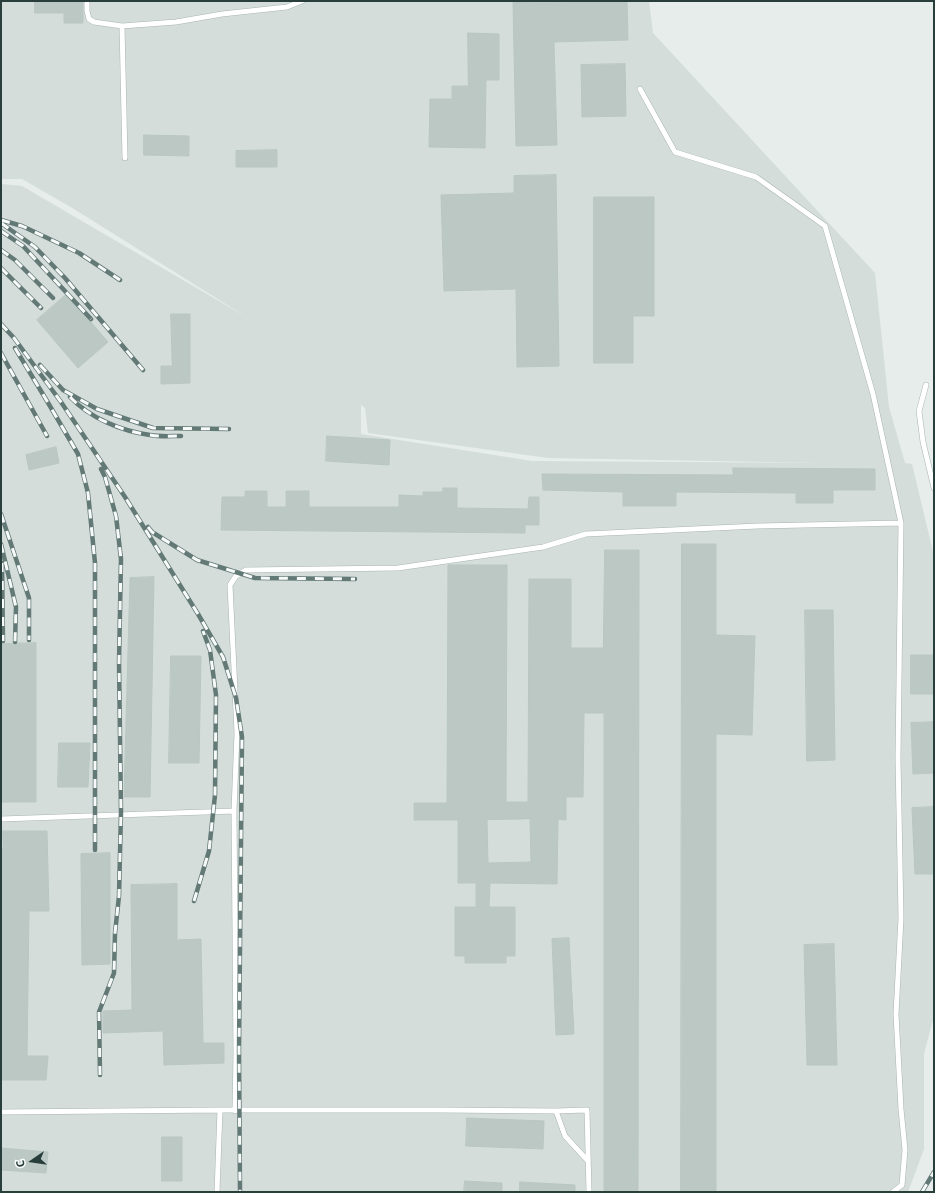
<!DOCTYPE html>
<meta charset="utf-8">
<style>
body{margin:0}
#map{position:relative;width:935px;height:1193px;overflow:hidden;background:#e6edeb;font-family:"Open Sans",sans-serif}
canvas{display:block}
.frame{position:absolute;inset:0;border:2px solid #273e3a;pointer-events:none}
.north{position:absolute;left:12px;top:1141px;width:40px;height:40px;-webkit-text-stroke:3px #f7faf9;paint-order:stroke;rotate:257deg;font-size:11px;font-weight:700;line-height:16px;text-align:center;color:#273e3a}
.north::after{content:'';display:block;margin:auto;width:14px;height:18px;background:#273e3a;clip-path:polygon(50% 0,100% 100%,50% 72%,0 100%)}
</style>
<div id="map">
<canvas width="935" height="1193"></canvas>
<div class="frame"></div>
<div class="north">С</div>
</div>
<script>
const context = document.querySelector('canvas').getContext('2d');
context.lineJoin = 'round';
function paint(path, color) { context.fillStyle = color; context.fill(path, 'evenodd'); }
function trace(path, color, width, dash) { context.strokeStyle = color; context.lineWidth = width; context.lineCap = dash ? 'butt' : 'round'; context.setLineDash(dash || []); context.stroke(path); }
paint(new Path2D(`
 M 1,1 L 649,1 L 653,33 L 875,273 L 889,407 L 905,463 L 912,464 L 934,556 L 934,1016 L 924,1054 L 924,1149 L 908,1192 L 1,1192 L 1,184 L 22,186 L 248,318 L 74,209 L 22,179 L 1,179 ZM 361,405 L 365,408 L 368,433 L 548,458 L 824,463 L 532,461 L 361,434 Z`), '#d4ddda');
const building = new Path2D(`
 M 35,1 L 83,1 L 83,23 L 64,23 L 64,13 L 35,13 Z
 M 627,1 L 628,40 L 554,42 L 557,145 L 516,146 L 513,3 Z
 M 468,33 L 499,34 L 499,80 L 486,80 L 485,148 L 429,147 L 430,99 L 452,99 L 452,86 L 468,86 Z
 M 625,64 L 626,116 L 582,117 L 581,65 Z
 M 144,135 L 189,136 L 189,156 L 144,155 Z
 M 277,150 L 277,167 L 236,167 L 236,151 Z
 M 556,175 L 559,366 L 517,367 L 516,289 L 444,291 L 441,195 L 514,193 L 514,176 Z
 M 594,197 L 654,197 L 654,316 L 633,316 L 633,363 L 594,363 Z
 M 67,294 L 108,342 L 78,368 L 37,320 Z
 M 171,314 L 190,314 L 190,383 L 161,384 L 161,366 L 172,366 Z
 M 327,436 L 390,440 L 389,465 L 326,461 Z
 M 56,447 L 59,463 L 29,470 L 26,455 Z
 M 733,468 L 875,469 L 875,490 L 833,490 L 833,503 L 796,503 L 796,493 L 676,492 L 676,506 L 623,506 L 623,492 L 543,490 L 542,474 L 733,475 Z
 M 443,488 L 457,488 L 457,508 L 528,509 L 529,497 L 539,497 L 539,525 L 525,525 L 525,533 L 221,530 L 222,497 L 245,497 L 245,491 L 267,491 L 267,507 L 286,507 L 286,491 L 309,491 L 309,507 L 399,507 L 399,495 L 423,496 L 423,492 L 443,492 Z
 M 682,544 L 716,544 L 716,635 L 755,636 L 752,735 L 716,734 L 716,1192 L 681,1192 Z
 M 605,550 L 639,550 L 638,1192 L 604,1192 L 604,713 L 584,713 L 583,797 L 566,797 L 566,820 L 558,819 L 557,884 L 490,883 L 489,907 L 515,907 L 515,956 L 506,956 L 506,963 L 465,963 L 465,956 L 455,956 L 455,907 L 476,907 L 476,883 L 458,883 L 458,820 L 414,820 L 414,803 L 447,803 L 448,565 L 507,565 L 506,802 L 528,802 L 529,579 L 571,579 L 571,648 L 603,648 ZM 530,819 L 531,862 L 488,863 L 487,820 Z
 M 154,577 L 150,797 L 124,797 L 130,578 Z
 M 805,610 L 833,610 L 835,760 L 807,761 Z
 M 36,643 L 36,802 L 1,802 L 1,644 Z
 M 911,655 L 933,655 L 934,694 L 911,694 Z
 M 171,656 L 201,656 L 199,763 L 169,763 Z
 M 934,722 L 934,773 L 913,774 L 911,723 Z
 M 59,743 L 90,743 L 88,787 L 58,787 Z
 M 934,807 L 934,874 L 915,874 L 912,808 Z
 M 3,831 L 47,831 L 49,911 L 29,911 L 27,1056 L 48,1056 L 46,1080 L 1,1080 L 1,849 L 3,849 Z
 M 110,853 L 110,964 L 82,965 L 81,854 Z
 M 177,884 L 177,940 L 201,939 L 203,1043 L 224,1043 L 224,1063 L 164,1065 L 163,1031 L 103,1033 L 103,1011 L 132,1010 L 131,885 Z
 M 569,938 L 574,1034 L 556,1035 L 552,939 Z
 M 834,944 L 837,1065 L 807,1065 L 804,945 Z
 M 467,1118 L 544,1121 L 543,1149 L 466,1146 Z
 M 162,1137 L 182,1137 L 182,1181 L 162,1181 Z
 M 1,1148 L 48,1152 L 46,1173 L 1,1170 Z
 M 465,1181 L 502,1183 L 502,1192 L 464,1192 Z
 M 520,1182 L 575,1185 L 575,1192 L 520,1192 Z`);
paint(building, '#bcc8c4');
trace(building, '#b9c7c2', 1);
const lane = new Path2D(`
 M 87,1 L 87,11 L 89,19 L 94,22 L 122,26 L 176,22 L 222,14 L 287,7 L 302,1
 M 122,26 L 125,158
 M 640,89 L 675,152 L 756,177 L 825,226 L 873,394 L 901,523 L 898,758 L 901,918 L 896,1014 L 901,1109 L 905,1150 L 902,1185 L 893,1192
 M 926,385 L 919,411 L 923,442 L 934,488
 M 1,819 L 234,811
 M 235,1111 L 236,1053 L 234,811 L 237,733 L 230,585 L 236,576 L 246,570 L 398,568 L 543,547 L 586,534 L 758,526 L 901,523
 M 556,1111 L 565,1136 L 588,1161
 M 1,1112 L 220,1110
 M 217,1192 L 220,1110 L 439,1110 L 556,1111 L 587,1110 L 589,1192`);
trace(lane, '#a9b5b2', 6);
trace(lane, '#fff', 5);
const rail = new Path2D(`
 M 1,220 L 22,226 L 79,253 L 120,280
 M 1,223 L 35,247 L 65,278 L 143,370
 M 1,231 L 23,246 L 91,319
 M 1,250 L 15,260 L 53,298
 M 1,268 L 41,308
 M 1,324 L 14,338 L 61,402 L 125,497 L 198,614 L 223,657 L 236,698 L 242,737 L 239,1050 L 240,1192
 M 15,348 L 47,401 L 78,454 L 88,493 L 95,563 L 95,850
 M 1,353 L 47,436
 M 40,365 L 63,390 L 97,409 L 153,428 L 229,429
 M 70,397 C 90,418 121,431 150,435 C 160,437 171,436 181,436
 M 1,514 L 29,598 L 29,640
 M 148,527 L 152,532 L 197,560 L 255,578 L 355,579
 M 1,544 L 16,607 L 15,642
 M 2,563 L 3,641
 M 194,901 L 209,851 L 215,795 L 216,695 L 210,650 L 203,631
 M 100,1075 L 99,1012 L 114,973 L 115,933 L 119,896 L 121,812 L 119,662 L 121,559 L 116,516 L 105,477 L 101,469
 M 922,1192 L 934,1172`);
trace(rail, '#627975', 4.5);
trace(rail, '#f7faf9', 3, [9]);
</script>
